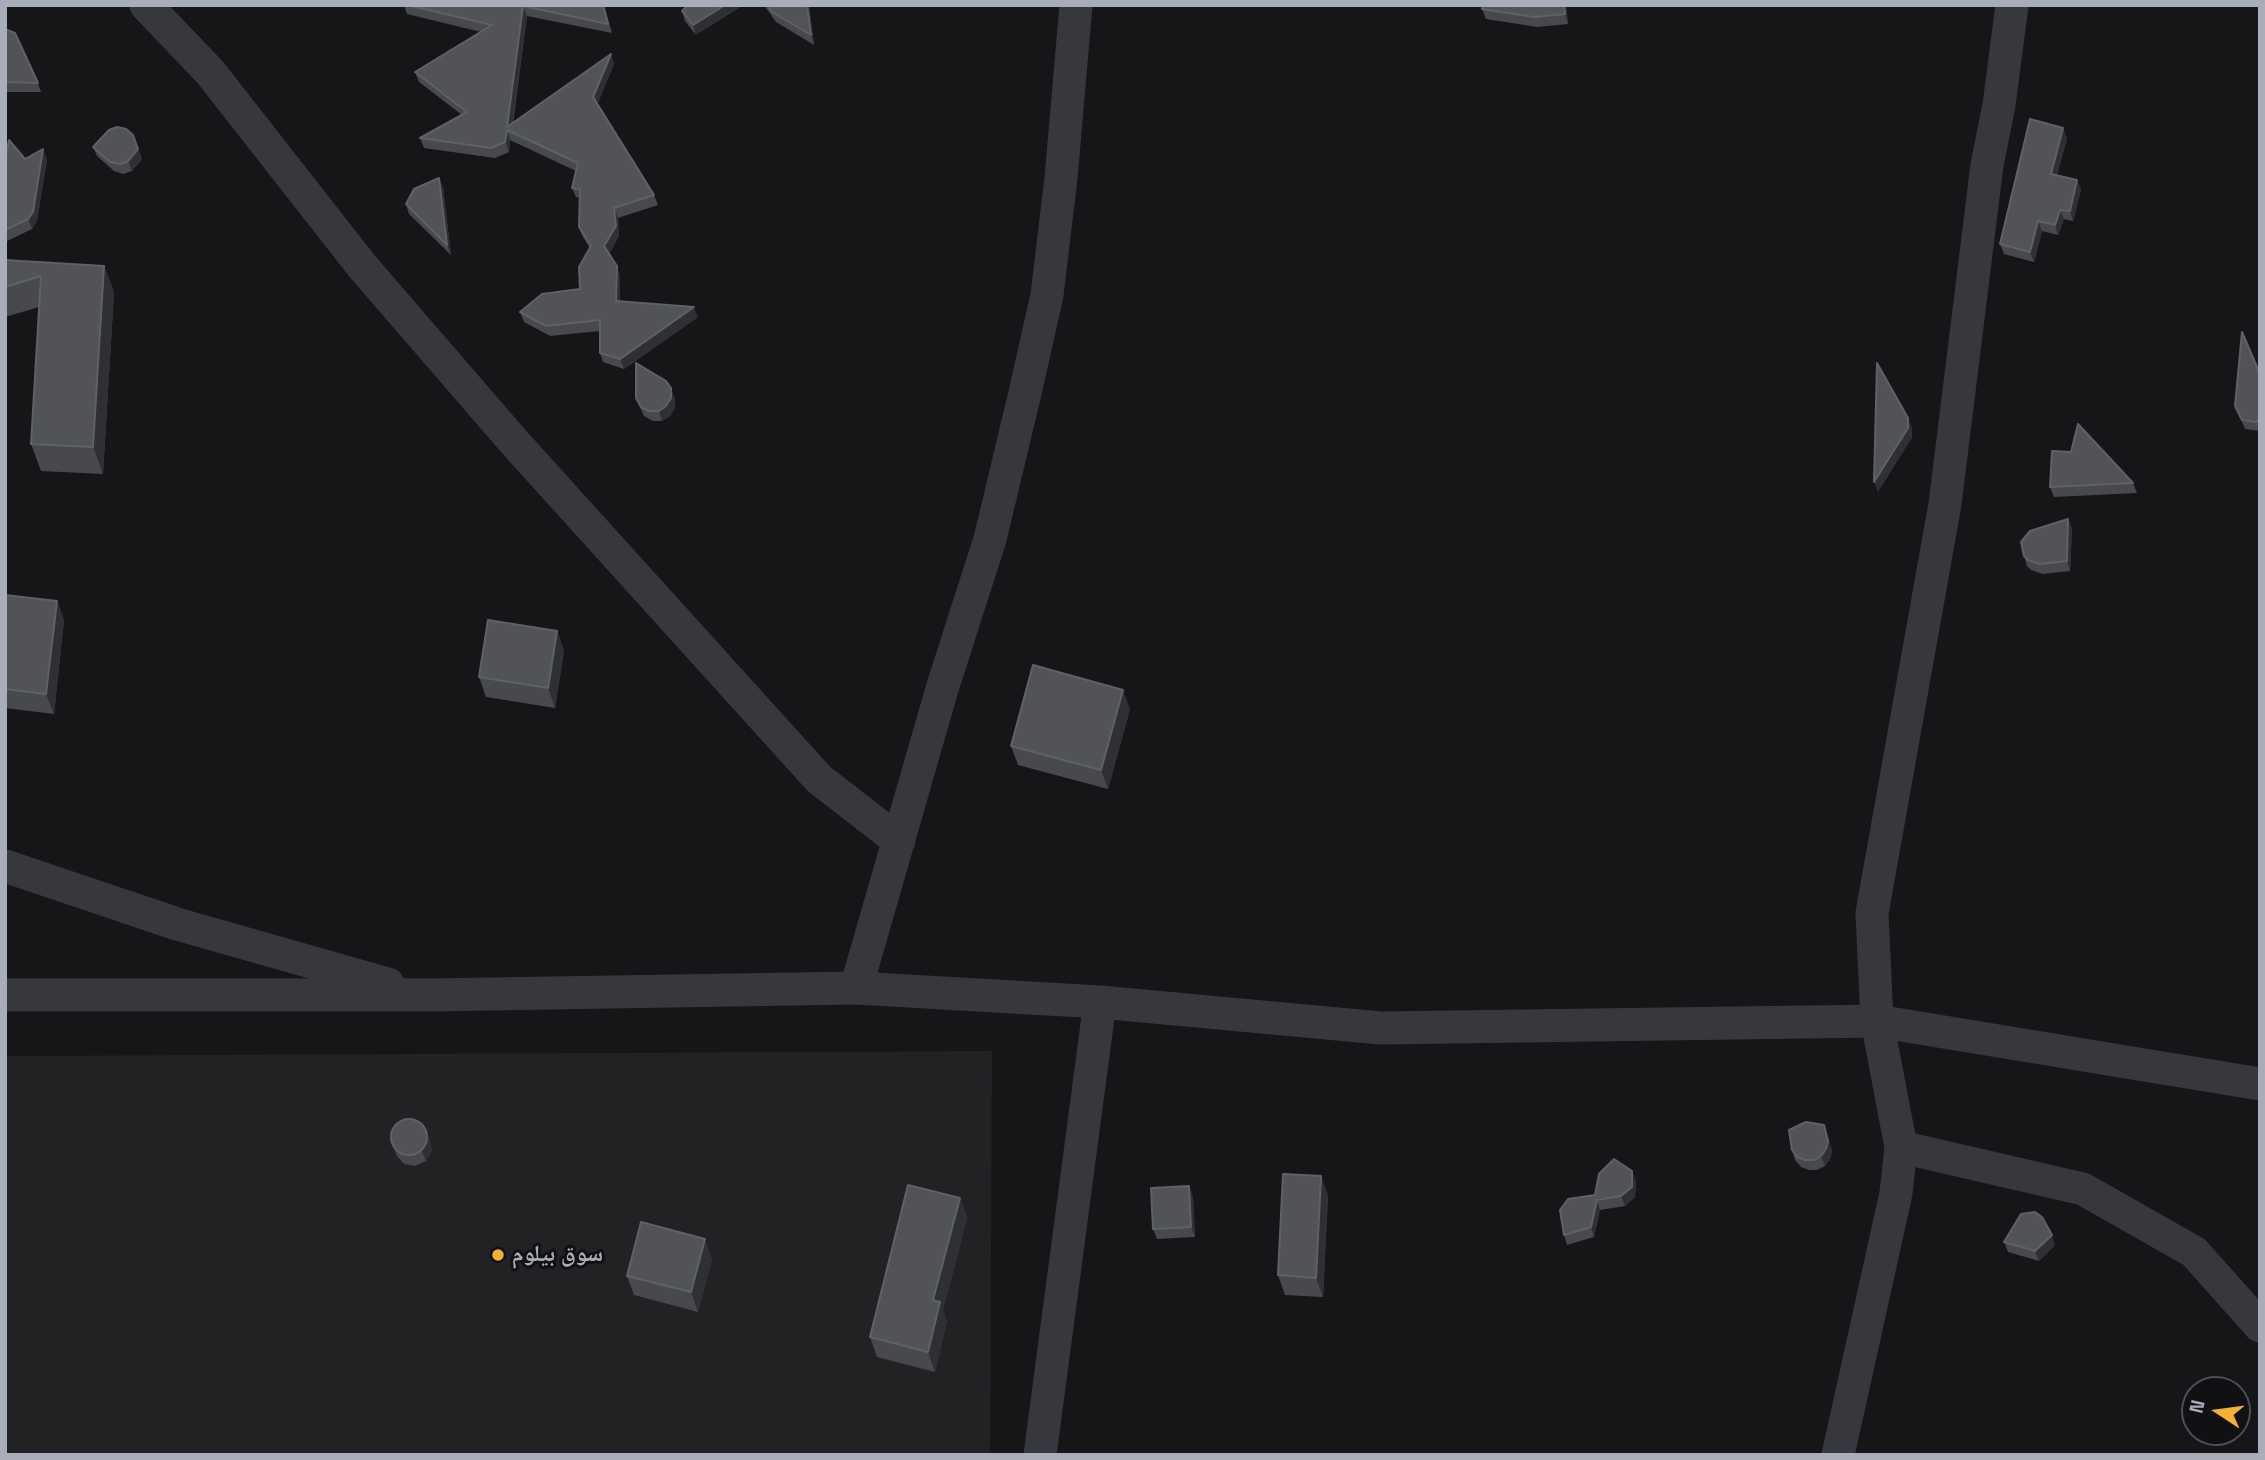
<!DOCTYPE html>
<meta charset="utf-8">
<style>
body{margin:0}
#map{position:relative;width:2265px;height:1460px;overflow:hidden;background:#161618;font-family:"Space Grotesk",sans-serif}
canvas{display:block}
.frame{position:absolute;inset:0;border:7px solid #a8adb8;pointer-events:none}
.north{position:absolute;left:2181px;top:1376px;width:70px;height:70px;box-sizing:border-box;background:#111113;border:2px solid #4d4f55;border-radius:50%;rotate:283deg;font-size:19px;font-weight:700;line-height:28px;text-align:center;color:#a8adb8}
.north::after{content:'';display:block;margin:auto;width:24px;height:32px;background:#f2b134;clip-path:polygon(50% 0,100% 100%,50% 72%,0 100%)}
</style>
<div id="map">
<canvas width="2265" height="1460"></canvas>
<div class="frame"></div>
<div class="north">N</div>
</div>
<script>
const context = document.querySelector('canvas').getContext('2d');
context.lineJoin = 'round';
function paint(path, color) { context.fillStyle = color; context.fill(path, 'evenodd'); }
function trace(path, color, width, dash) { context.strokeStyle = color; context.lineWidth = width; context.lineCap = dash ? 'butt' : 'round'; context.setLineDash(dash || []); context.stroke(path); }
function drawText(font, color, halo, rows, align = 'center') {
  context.font = font + ' "Space Grotesk","Noto Naskh Arabic",sans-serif'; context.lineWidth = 6; context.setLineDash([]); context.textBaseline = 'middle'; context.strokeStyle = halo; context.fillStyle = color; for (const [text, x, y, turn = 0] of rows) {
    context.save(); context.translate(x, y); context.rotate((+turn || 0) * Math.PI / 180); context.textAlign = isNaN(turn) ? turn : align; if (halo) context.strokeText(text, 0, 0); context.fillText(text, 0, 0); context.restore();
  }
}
paint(new Path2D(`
 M 992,1051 L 990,1455 L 5,1455 L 5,1056 Z`), '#222225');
trace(new Path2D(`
 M 146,5 L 210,72 L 362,266 L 515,443 L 819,779 L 899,841
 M 5,866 L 177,924 L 388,984
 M 856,988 L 942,689 L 990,539 L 1025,393 L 1047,295 L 1061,178 L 1076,5
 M 5,995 L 428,995 L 856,988 L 1100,1002 L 1381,1028 L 1877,1021 L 2260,1084
 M 1901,1147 L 2083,1189 L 2194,1252 L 2260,1326
 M 1040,1455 L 1100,1002
 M 1838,1455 L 1896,1193 L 1901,1147 L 1877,1021 L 1872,913 L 1945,504 L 1987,165 L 1999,105 L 2012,5`), '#37383d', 33);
paint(new Path2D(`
 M 404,5 L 604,5 L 612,33 L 527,16 L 513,123 L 614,64 L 597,105 L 654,195 L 658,205 L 618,218 L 619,236 L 609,254 L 620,276 L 620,302 L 698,317 L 624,369 L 603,362 L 600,353 L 600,331 L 550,336 L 524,322 L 520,312 L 580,289 L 590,248 L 583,237 L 579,227 L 580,198 L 576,197 L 572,188 L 576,171 L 510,140 L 509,152 L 495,158 L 424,148 L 420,138 L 462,115 L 419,82 L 415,72 L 481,32 L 407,14 Z
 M 688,5 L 696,35 L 685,21 L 682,11 Z
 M 764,5 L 809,5 L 814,45 L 776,22 Z
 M 1483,5 L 1566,5 L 1568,24 L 1537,27 L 1486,19 L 1482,9 Z
 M 5,29 L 38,83 L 41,92 L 5,92 Z
 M 133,135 L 142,159 L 132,171 L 123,174 L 114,171 L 97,156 L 93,147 Z
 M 2067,138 L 2057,175 L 2077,180 L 2081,190 L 2073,221 L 2064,219 L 2058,235 L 2042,231 L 2034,262 L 2004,254 L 2000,244 Z
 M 25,159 L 47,159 L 37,221 L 32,229 L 5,242 L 5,162 Z
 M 443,187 L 451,255 L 409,214 L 406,204 Z
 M 5,260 L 104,266 L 114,292 L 103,474 L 41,471 L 31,444 L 39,307 L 5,317 Z
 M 2260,374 L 2260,431 L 2245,429 L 2235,406 Z
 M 636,398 L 675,398 L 675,408 L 670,416 L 662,421 L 653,421 L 644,416 Z
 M 2133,483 L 2137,493 L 2054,497 L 2050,487 Z
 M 2068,519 L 2072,529 L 2070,571 L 2043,574 L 2031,570 L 2027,566 L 2024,556 Z
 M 5,595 L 57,601 L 64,620 L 54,714 L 5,708 Z
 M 557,631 L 564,651 L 555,708 L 486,697 L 479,677 Z
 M 1130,709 L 1108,789 L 1018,765 L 1011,746 Z
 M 1824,1125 L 1832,1151 L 1830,1159 L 1825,1166 L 1817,1170 L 1809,1170 L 1801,1167 L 1795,1160 L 1792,1150 Z
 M 429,1138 L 432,1151 L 426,1161 L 415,1166 L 404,1164 L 397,1156 L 393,1146 Z
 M 1321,1176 L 1328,1196 L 1323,1297 L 1285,1295 L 1278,1275 Z
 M 1636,1181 L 1635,1197 L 1625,1206 L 1600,1210 L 1594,1237 L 1567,1245 L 1564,1235 L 1595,1195 Z
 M 1193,1196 L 1195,1237 L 1157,1239 L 1153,1229 Z
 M 960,1198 L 967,1218 L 943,1310 L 947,1321 L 935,1372 L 877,1357 L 870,1337 Z
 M 2004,1242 L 2055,1245 L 2039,1261 L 2008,1252 Z
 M 712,1259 L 698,1312 L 634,1295 L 627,1276 Z`), '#47494d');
paint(new Path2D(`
 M 725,5 L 744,5 L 696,35 L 693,25 Z
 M 807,5 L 809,5 L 814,45 L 811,35 Z
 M 1564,5 L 1566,5 L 1568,24 L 1565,14 Z
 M 523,6 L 527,16 L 511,132 L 507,127 Z
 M 611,54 L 614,64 L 596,107 L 593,97 Z
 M 2063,128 L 2067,138 L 2054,184 L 2051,174 Z
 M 507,130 L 510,140 L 509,152 L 505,142 Z
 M 43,149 L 47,159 L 37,221 L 32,229 L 28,219 Z
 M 138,149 L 142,159 L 132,171 L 128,161 Z
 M 439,178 L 443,187 L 451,255 L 447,245 Z
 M 2077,180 L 2081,190 L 2073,221 L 2070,211 Z
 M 614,208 L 618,218 L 619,236 L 608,256 L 604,246 Z
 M 2060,210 L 2064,219 L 2058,235 L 2055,225 Z
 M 2038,221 L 2042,231 L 2034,262 L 2030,252 Z
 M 104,266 L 114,292 L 103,474 L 93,447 Z
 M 617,266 L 620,276 L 620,311 L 616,301 Z
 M 694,307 L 698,317 L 624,369 L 620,359 Z
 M 671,388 L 675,398 L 675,408 L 670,416 L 662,421 L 659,411 Z
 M 1908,418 L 1912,428 L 1912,438 L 1878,492 L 1874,482 Z
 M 2068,519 L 2072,529 L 2070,571 L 2067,561 Z
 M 57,601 L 64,620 L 54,714 L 46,694 Z
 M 557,631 L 564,651 L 555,708 L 548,688 Z
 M 1123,690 L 1130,709 L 1108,789 L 1101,770 Z
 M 1824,1125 L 1832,1151 L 1830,1159 L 1825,1166 L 1821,1156 Z
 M 426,1129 L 429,1138 L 432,1151 L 426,1161 L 422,1151 Z
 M 1632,1171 L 1636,1181 L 1635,1197 L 1625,1206 L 1621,1196 Z
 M 1321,1176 L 1328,1196 L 1323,1297 L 1316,1278 Z
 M 1189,1186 L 1193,1196 L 1195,1237 L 1191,1227 Z
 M 960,1198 L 967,1218 L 943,1310 L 947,1321 L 935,1372 L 928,1352 L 933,1300 Z
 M 1597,1200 L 1600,1210 L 1594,1237 L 1591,1227 Z
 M 2052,1235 L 2055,1245 L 2039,1261 L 2035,1251 Z
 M 705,1239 L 712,1259 L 698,1312 L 691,1292 Z`), '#2f3033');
const building = new Path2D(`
 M 407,5 L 603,5 L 608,24 L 523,6 L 507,127 L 611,54 L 593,97 L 654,195 L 614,208 L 616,226 L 604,246 L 617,266 L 616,301 L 694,307 L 620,359 L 600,353 L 600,320 L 546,326 L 520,312 L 542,294 L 580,289 L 579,267 L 591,246 L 579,227 L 580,189 L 572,188 L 578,163 L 507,130 L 505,142 L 491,148 L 420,138 L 467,112 L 415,72 L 492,25 Z
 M 688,5 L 725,5 L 693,25 L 682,11 Z
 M 767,5 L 807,5 L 811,35 L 772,12 Z
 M 1483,5 L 1564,5 L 1565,14 L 1534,17 L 1482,9 Z
 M 5,29 L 15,33 L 38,83 L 5,82 Z
 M 2030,119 L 2063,128 L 2051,174 L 2077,180 L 2070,211 L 2060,210 L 2055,225 L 2038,221 L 2030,252 L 2000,244 Z
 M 117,127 L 126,129 L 133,135 L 138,149 L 128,161 L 120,164 L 110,162 L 93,147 L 109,130 Z
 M 9,140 L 25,159 L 43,149 L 33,212 L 28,219 L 5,230 L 5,162 Z
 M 439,178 L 447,245 L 406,204 L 414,189 Z
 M 5,260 L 104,266 L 93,447 L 31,444 L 41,276 L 5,287 Z
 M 2242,332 L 2260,374 L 2260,420 L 2256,422 L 2242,420 L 2235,406 Z
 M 636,363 L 666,381 L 671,388 L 671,398 L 666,406 L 659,411 L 649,411 L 641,407 L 636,398 Z
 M 1877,363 L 1908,418 L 1908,428 L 1874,482 Z
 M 2078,424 L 2133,483 L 2050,487 L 2052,451 L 2071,452 Z
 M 2068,519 L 2067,561 L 2040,564 L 2028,560 L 2024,556 L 2021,542 L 2030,531 Z
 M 5,595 L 57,601 L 46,694 L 5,689 Z
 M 488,620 L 557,631 L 548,688 L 479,677 Z
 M 1033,665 L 1123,690 L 1101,770 L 1011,746 Z
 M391 1137a18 18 0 1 1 36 0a18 18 0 1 1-36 0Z
 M 1806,1122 L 1824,1125 L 1828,1141 L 1826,1149 L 1821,1156 L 1814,1160 L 1805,1160 L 1797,1157 L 1792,1150 L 1789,1130 Z
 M 1614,1159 L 1632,1171 L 1632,1187 L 1621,1196 L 1597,1200 L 1591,1227 L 1564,1235 L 1560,1210 L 1568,1199 L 1595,1195 L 1599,1174 Z
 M 1283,1174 L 1321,1176 L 1316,1278 L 1278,1275 Z
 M 908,1185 L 960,1198 L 933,1300 L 940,1302 L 928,1352 L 870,1337 Z
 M 1189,1186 L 1191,1227 L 1153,1229 L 1151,1188 Z
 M 2035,1212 L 2042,1217 L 2052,1235 L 2035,1251 L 2004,1242 L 2021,1214 Z
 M 641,1222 L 705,1239 L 691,1292 L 627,1276 Z`);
paint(building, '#525359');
trace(building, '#5f6168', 2);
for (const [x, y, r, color] of [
 [498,1255,7,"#f2b134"]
]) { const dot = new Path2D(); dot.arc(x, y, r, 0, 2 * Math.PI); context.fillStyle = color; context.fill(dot); trace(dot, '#111113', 2.5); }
drawText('bold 23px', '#a8adb8', '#111113', [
 ["سوق بيلوم",512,1255]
], 'left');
</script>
